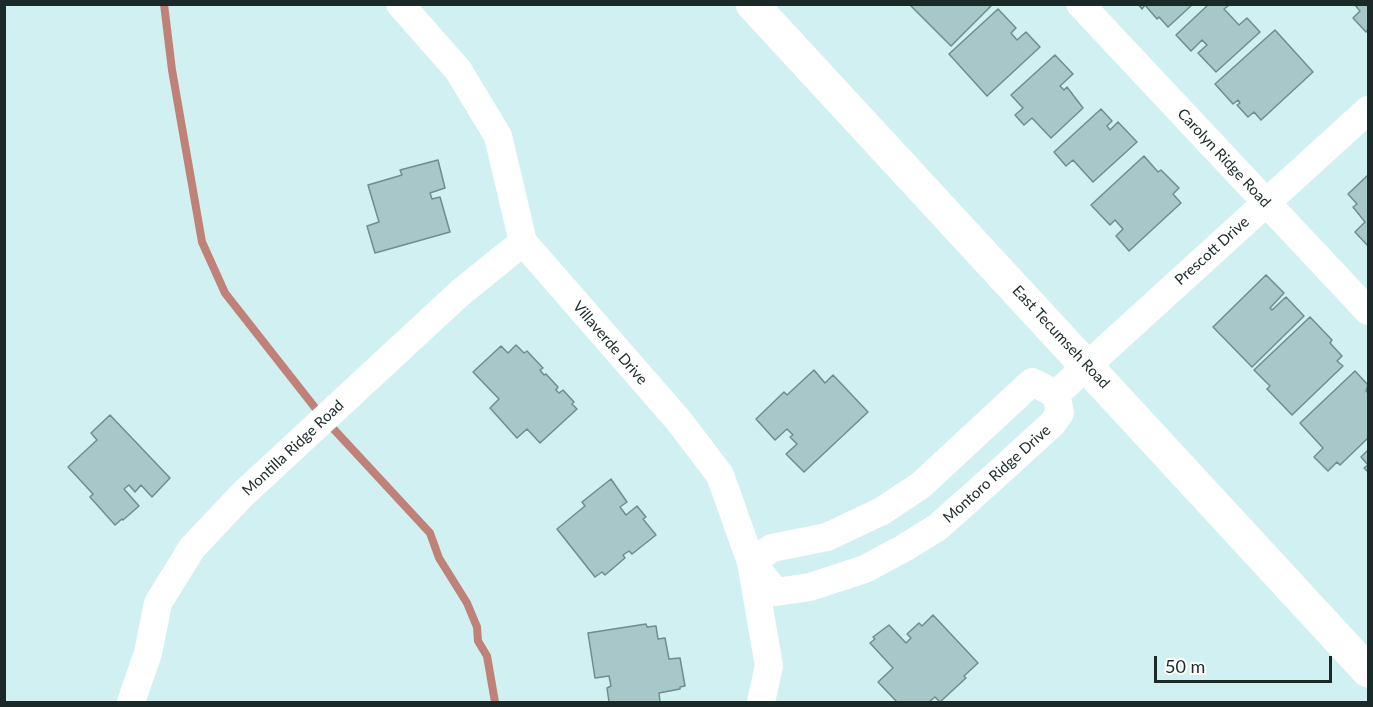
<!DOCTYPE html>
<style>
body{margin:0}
#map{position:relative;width:1373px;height:707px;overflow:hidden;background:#d0f0f1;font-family:Lato,sans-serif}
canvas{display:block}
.frame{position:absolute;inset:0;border:6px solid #1c2929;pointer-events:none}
.scale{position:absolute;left:1154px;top:656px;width:178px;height:27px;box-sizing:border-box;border:3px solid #1c2929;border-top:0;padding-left:8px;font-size:18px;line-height:21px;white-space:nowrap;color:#1c2929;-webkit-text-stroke:4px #fff;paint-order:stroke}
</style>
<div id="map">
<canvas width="1373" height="707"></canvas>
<div class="frame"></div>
<div class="scale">50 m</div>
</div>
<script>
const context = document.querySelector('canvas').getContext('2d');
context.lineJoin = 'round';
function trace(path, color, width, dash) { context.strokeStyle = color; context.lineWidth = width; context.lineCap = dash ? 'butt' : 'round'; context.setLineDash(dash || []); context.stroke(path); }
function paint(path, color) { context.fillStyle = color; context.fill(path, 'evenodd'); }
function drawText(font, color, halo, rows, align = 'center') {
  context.font = font + ' Lato,sans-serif'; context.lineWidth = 6; context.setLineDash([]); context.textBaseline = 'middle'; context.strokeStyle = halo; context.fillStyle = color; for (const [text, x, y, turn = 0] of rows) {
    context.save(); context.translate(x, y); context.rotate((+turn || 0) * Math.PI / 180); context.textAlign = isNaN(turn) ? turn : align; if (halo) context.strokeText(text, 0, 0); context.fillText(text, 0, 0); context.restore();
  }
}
trace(new Path2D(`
 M 164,4 L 172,70 L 202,242 L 225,293 L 320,414
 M 328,423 L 430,533 L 439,558 L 467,603 L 477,627 L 478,641 L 487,656 L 495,702`), '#bf8178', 8);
const building = new Path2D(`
 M 909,4 L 993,4 L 951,46 Z
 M 1138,4 L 1193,4 L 1168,27 L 1159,17 L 1157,19 L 1145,5 L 1142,9 Z
 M 1209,4 L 1227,4 L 1228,6 L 1224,9 L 1239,25 L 1247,18 L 1260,32 L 1216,72 L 1198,53 L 1207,45 L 1202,40 L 1191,51 L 1176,35 Z
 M 1354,4 L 1368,4 L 1368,29 L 1366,32 L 1353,18 L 1360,11 Z
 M 998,9 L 1016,28 L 1011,33 L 1017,40 L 1026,32 L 1040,47 L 987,96 L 949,54 Z
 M 1275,30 L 1313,72 L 1261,120 L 1254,112 L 1248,117 L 1237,105 L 1240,103 L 1238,100 L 1233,104 L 1215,84 Z
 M 1055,55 L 1073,74 L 1060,86 L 1064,90 L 1067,87 L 1083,108 L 1051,138 L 1032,118 L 1024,125 L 1015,115 L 1023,108 L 1011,95 Z
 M 1101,109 L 1112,121 L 1107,126 L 1110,130 L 1118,122 L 1137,142 L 1093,182 L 1073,160 L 1066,166 L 1054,152 Z
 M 1144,156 L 1158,172 L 1161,170 L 1179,188 L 1173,194 L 1181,203 L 1129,251 L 1116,236 L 1123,229 L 1115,220 L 1110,225 L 1091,205 Z
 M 438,160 L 445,188 L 430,193 L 432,199 L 440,197 L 450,232 L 375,253 L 367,226 L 379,222 L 368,185 L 402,175 L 400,170 Z
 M 1368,175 L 1368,246 L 1355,232 L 1365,222 L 1353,207 L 1357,204 L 1348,194 Z
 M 1266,275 L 1284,293 L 1270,308 L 1272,310 L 1286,297 L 1304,316 L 1252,367 L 1213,327 Z
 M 1310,317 L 1332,340 L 1330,343 L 1342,356 L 1337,361 L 1343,366 L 1292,415 L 1267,389 L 1270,386 L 1254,370 Z
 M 516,345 L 524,353 L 527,351 L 543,368 L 540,370 L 544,375 L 546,374 L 558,387 L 556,390 L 559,393 L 563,390 L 574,402 L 572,404 L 577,409 L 540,443 L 527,429 L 517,438 L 490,408 L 499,399 L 473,372 L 501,346 L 508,353 Z
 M 814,370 L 825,383 L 833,375 L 868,412 L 804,472 L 786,454 L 797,444 L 790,437 L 793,435 L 787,429 L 775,440 L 756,419 L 784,392 L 787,395 Z
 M 1355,371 L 1368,385 L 1366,391 L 1368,393 L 1368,438 L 1340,465 L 1337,462 L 1328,471 L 1314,457 L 1323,448 L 1300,423 Z
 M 110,415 L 170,478 L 152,497 L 141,485 L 135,492 L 129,485 L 124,489 L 139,506 L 123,520 L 122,519 L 115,525 L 90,497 L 93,494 L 68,467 L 97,440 L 91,433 Z
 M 1368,450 L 1368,472 L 1364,468 L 1368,465 L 1361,457 Z
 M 611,479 L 627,502 L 620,507 L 626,515 L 637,506 L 646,517 L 643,519 L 656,535 L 632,554 L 629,551 L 623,555 L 625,558 L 605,575 L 602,572 L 595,577 L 557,529 L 585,506 L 582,502 Z
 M 933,615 L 978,663 L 964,676 L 966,678 L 940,702 L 935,697 L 929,702 L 897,702 L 878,682 L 893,668 L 870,643 L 875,639 L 873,637 L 889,625 L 906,643 L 911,638 L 907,634 L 919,623 L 922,626 Z
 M 646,624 L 647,627 L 656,626 L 658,639 L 665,638 L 669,659 L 680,658 L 685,686 L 680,687 L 680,689 L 659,693 L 660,702 L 609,702 L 607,688 L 611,686 L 609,676 L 595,678 L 588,633 Z`);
paint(building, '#a8c7c8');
trace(building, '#708d8e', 1.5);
trace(new Path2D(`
 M 400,4 L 458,70 L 498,136 L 523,242 L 679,421 L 720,475 L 751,562 L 769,666 L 761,702
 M 1080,4 L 1368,311
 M 1032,382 L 1056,394 L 1060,413 L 1052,424 L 995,476 L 938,527 L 904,548 L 865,569 L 810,587 L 776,592 L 751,562 L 772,548 L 827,537 L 882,511 L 921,485 Z
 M 1056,394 L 1368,110
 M 131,702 L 148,653 L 158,603 L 192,548 L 242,495 L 460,293 L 523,242`), '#fff', 28);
trace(new Path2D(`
 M 752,4 L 1368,671`), '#fff', 33);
drawText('15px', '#1c2929', '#fff', [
 ["Carolyn Ridge Road",1224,158,47],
 ["Prescott Drive",1212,251,-42],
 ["East Tecumseh Road",1061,337,47],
 ["Villaverde Drive",610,343,49],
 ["Montilla Ridge Road",293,448,-43],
 ["Montoro Ridge Drive",997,474,-42]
]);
</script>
